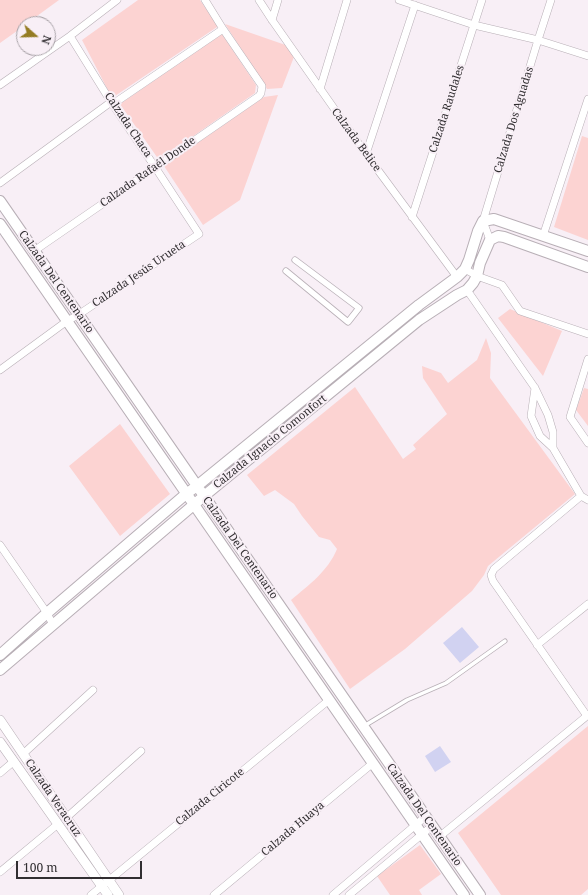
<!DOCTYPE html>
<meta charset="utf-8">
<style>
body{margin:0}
#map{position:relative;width:588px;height:895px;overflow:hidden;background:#f8eff6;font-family:"Noto Serif",serif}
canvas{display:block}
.north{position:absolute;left:16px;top:16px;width:40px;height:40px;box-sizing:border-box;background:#f8eff6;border:1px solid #a8a2a7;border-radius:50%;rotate:110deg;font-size:11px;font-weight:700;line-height:16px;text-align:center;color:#312e31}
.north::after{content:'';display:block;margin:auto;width:14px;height:18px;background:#947c23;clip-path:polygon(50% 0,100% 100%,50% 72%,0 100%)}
.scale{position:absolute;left:16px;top:861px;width:126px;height:18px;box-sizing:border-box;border:2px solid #312e31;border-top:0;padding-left:5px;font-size:12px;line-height:14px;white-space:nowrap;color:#312e31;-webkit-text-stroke:3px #f8eff6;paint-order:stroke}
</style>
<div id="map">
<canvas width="588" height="895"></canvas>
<div class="north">N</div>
<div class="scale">100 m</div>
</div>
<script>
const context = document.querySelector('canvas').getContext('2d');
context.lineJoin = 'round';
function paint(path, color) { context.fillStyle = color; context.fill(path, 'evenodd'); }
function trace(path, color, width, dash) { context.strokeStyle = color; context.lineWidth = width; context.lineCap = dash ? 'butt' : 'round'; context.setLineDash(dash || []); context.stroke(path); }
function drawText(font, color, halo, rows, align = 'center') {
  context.font = font + ' "Noto Serif",serif'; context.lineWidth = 4; context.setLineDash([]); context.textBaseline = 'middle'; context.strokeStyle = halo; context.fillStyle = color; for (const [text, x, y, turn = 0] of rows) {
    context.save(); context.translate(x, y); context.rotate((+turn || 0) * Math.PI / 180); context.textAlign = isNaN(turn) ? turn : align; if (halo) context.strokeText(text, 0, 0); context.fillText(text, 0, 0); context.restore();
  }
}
paint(new Path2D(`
 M 0,0 L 59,0 L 26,24 L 24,24 L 24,26 L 0,43 Z
 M 138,0 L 200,0 L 217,25 L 217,27 L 112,98 L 82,40 Z
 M 225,24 L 297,49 L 282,88 L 267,89 Z
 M 222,34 L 256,85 L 255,93 L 159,160 L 120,104 Z
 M 278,95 L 240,200 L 203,225 L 164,166 L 264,97 Z
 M 582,136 L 588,138 L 588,240 L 554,227 Z
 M 510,309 L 562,331 L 543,376 L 498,318 Z
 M 486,338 L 491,353 L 490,378 L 575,494 L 488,566 L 484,575 L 472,591 L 405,649 L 350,689 L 291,600 C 309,585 328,571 337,549 L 330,540 L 319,537 L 302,516 L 294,504 L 275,490 L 264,496 L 247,475 L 355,387 L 403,459 L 416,449 L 413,445 L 447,414 L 423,378 L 422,366 L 441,373 L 448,383 L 477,360 Z
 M 584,388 L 588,389 L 588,426 L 576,410 Z
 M 120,424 L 170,494 L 120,536 L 69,466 Z
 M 588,726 L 588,889 L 581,895 L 501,895 L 458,833 Z
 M 420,845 L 441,874 L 419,890 L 422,895 L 390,895 L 377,876 Z`), '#fcd3d2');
paint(new Path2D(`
 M 462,627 L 479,647 L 460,663 L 443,643 Z
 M 440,746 L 451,762 L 435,772 L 425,756 Z`), '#d1d2f1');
const service = new Path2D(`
 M 364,726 L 407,700 L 446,683 L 505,641`);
const pedestrian = new Path2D(`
 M 286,271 L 348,322 L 359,308 L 295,260`);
const minor = new Path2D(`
 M 259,0 L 272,20 L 366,154 L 457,277
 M 399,0 L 474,25 L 538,40 L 588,56
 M 272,20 L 278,0
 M 0,85 L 70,36 L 117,0
 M 320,89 L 347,0
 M 113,104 L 223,29
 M 366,154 L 415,5
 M 0,183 L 111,102
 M 412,217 L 482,0
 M 543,236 L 588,99
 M 490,240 L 483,221 L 538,40 L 551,0
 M 34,251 L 259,96 L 261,93 L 262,86 L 223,29 L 205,0
 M 465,269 L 477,276 L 502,285 L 520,311 L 588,334
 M 467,290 L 535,388 L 548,415 L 553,432 L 553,448 L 581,496 L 588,500
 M 588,359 L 570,417 L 588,443
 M 0,370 L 67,321 L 78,315 L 199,234 L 155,167 L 111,102 L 70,36
 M 535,388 L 531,416 L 540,436 L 553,448
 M 581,496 L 494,569 L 491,575 L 493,581 L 587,716
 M 0,545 L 47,613 L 53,625
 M 537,645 L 588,604
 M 23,754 L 93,690
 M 0,773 L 13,762
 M 66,818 L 141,751
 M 439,837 L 588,715
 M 0,872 L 58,824
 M 91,895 L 329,700
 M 214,895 L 373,763
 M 333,895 L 425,817
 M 349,895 L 432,826`);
const tertiary = new Path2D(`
 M 0,720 L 119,895
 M 0,742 L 108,895`);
const secondary = new Path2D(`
 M 0,201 L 480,895
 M 0,224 L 464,895
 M 0,655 L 47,613 L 186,494 L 197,486 L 419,305 L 457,277 L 465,269 L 469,260 L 478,231 L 483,221 L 494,219 L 588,251
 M 0,670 L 204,496 L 419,320 L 457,295 L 467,290 L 473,283 L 477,276 L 480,263 L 490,240 L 498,236 L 504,237 L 588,267`);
trace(service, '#b8afb6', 5);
trace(pedestrian, '#b8afb6', 7);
trace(minor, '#b8afb6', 8);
trace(tertiary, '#b8afb6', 10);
trace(secondary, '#b8afb6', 12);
trace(service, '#fff', 3.5);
trace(pedestrian, '#fff', 5.5);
trace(minor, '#fff', 7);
trace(tertiary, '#fff', 9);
trace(secondary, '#fff', 10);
drawText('11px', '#312e31', '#f8eff6', [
 ["Calzada Raudales",447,109,-72],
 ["Calzada Dos Aguadas",514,120,-73],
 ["Calzada Chaca",128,125,56],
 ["Calzada Belice",356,140,54],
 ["Calzada Rafaél Donde",148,172,-35],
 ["Calzada Jesús Urueta",139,274,-34],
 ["Calzada Del Centenario",56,282,55],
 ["Calzada Ignacio Comonfort",270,442,-39],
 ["Calzada Del Centenario",240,548,55],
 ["Calzada Ciricote",210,797,-39],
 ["Calzada Veracruz",53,798,56],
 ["Calzada Del Centenario",424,815,55],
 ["Calzada Huaya",293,829,-40]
]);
</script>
